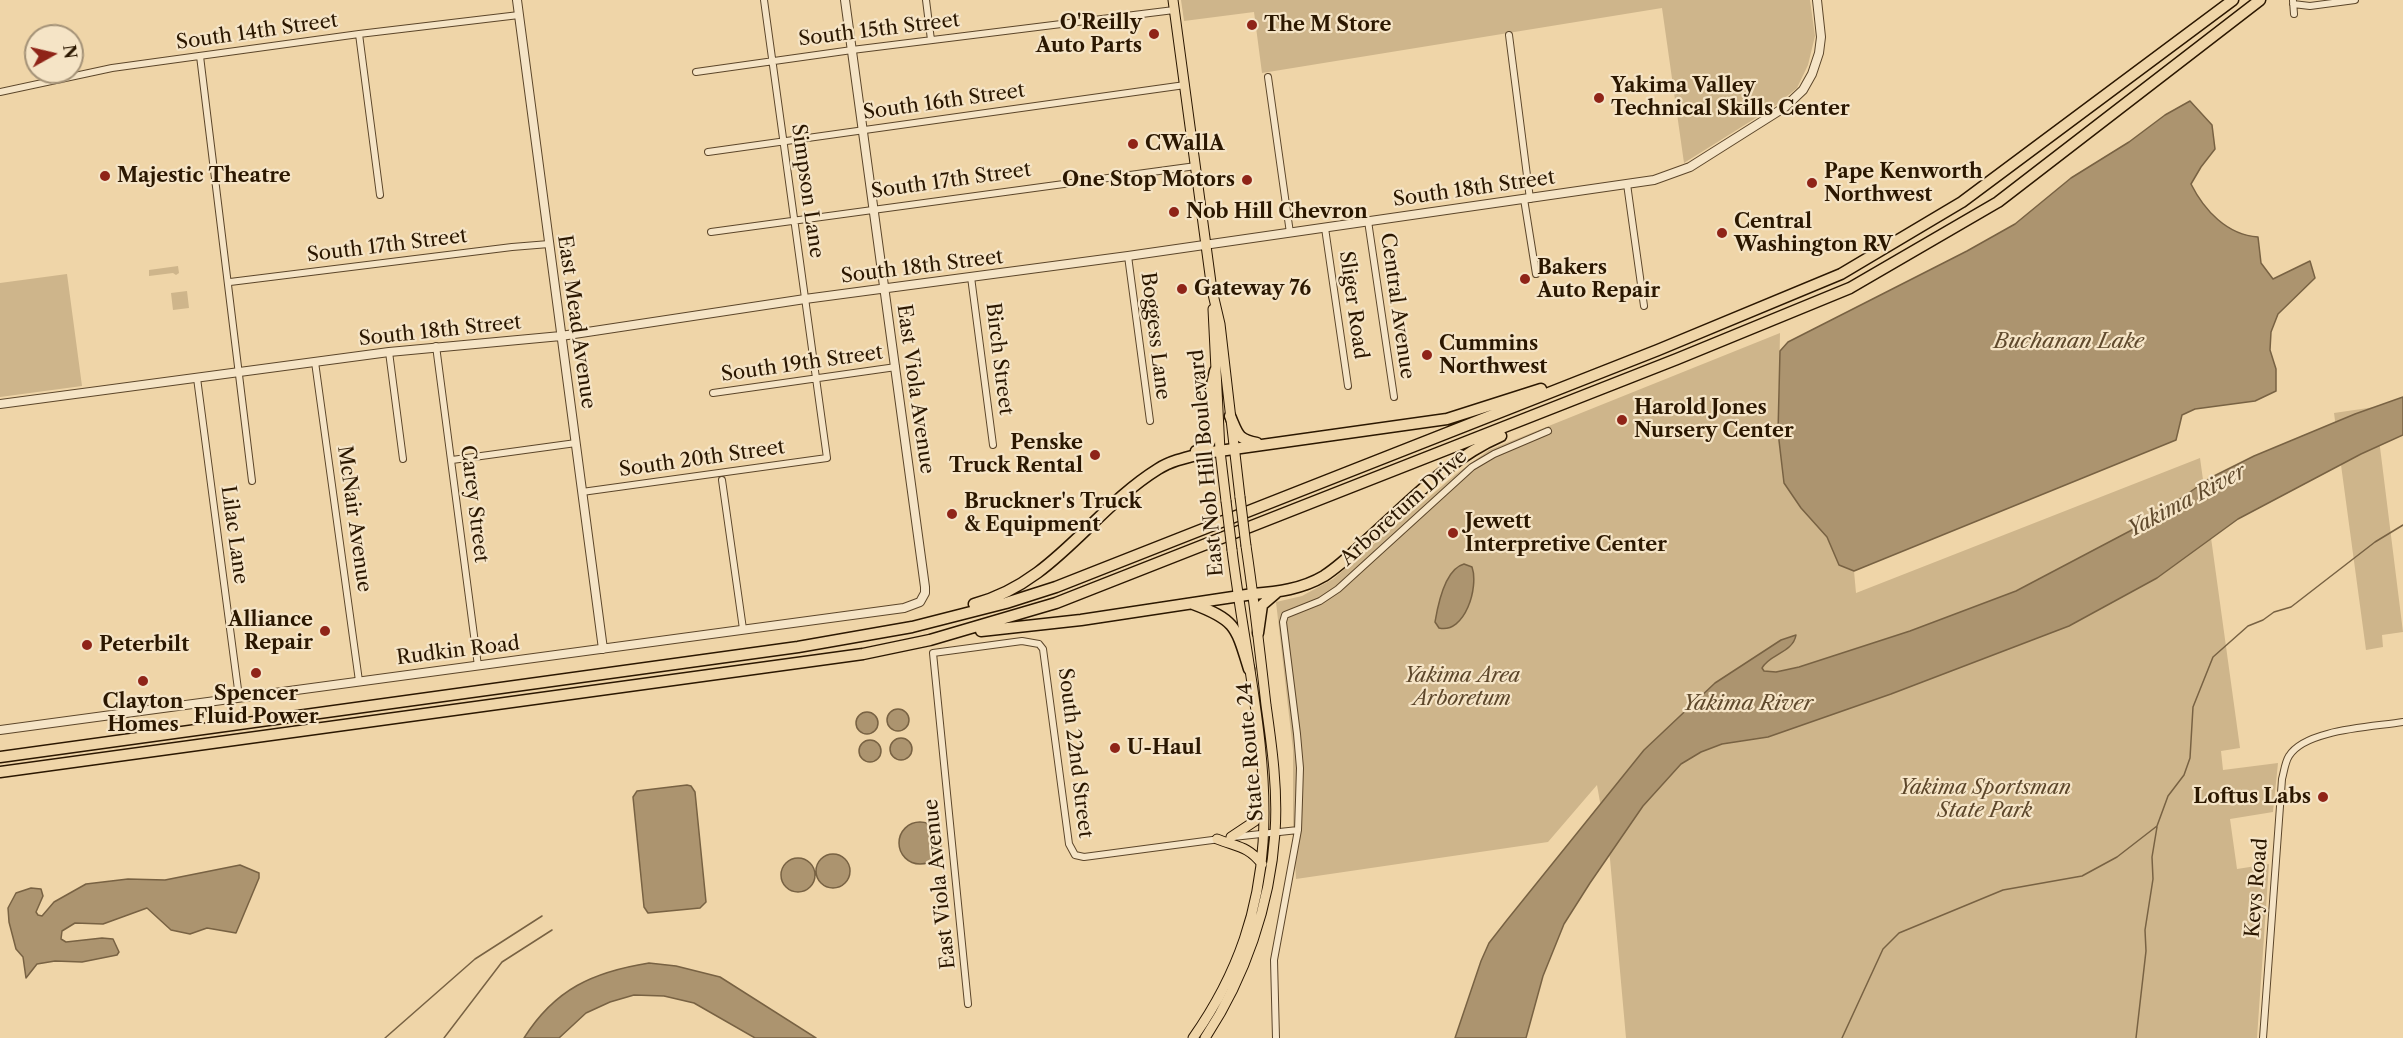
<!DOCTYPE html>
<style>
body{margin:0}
#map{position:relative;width:2403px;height:1038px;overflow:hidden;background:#efd5a8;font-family:"Libre Caslon Text",serif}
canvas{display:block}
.north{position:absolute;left:24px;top:24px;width:60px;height:60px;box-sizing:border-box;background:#f5e4c6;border:2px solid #a49277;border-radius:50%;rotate:82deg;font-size:16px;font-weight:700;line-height:24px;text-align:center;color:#2b1700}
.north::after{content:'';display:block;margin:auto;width:21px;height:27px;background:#8f2418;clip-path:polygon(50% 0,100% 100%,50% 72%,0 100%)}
</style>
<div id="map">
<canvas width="2403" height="1038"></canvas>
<div class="north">N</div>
</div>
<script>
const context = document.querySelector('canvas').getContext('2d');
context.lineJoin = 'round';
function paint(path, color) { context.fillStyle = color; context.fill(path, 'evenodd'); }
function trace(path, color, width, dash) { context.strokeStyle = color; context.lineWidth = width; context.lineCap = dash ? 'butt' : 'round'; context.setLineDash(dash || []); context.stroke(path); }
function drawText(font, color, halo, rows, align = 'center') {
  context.font = font + ' "Libre Caslon Text",serif'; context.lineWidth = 4.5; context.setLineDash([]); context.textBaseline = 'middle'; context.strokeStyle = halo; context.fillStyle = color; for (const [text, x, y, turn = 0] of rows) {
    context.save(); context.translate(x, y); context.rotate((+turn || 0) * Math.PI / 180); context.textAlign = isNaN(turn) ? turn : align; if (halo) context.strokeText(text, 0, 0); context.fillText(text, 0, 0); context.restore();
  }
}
paint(new Path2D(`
 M 1181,0 L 1810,0 L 1815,36 L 1808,65 L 1797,88 L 1775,106 L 1684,163 L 1662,8 L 1262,73 L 1254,12 L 1184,21 Z
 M 178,266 L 179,273 L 176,275 L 173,273 L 149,276 L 149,270 Z
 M 67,274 L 82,386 L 0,397 L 0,283 Z
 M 187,291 L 189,308 L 173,310 L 171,293 Z
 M 1780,333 L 1778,432 L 1784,483 L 1801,508 L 1827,537 L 1839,565 L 1854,571 L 1856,593 L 2200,458 L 2240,748 L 2221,751 L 2223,770 L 2278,763 L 2273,812 L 2230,819 L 2237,869 L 2269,864 L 2257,1038 L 1626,1038 L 1610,859 L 1597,785 L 1548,842 L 1296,879 L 1293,826 L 1293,750 L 1276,602 L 1302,596 L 1333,579 L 1456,474 L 1489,450 Z
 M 2375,407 L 2403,632 L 2382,635 L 2383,647 L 2366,650 L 2334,413 Z`), '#ceb58b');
const water = new Path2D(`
 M 2190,101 L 2212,125 L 2215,149 L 2201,167 L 2191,184 C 2204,210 2227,235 2258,237 L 2261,263 L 2273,279 L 2310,261 L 2315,278 L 2278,314 L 2271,332 L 2270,350 L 2276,369 L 2276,391 L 2255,401 L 2195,409 L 2182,415 L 2176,440 L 1854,571 L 1839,565 L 1827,537 L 1801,508 L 1784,483 L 1778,432 L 1780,351 L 1788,342 L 1967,251 L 2015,224 L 2071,178 L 2129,142 L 2165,115 Z
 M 2403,397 L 2403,435 L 2361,454 L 2238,519 L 2157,578 L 2069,626 L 1891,694 L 1768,737 L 1722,744 L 1701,752 L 1681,764 L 1643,806 L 1590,883 L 1564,924 L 1543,976 L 1526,1038 L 1455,1038 L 1481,961 L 1489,943 L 1507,920 L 1644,750 L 1715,683 L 1781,640 L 1796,635 C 1793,653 1769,654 1762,668 L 1764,671 L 1776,672 L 1799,667 L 1910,631 L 2016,591 L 2147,522 L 2210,478 L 2254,456 L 2355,414 Z
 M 1464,564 L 1472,567 C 1479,587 1465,634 1439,628 L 1435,622 C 1438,604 1445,569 1464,564 Z
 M887 720a11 11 0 1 1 22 0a11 11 0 1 1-22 0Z
 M856 723a11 11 0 1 1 22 0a11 11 0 1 1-22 0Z
 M890 749a11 11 0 1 1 22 0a11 11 0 1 1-22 0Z
 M859 751a11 11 0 1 1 22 0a11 11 0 1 1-22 0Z
 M 687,785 L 691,786 L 695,792 L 706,902 L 700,908 L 648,913 L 644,907 L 633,797 L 637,791 Z
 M899 843a21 21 0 1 1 42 0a21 21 0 1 1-42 0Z
 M816 871a17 17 0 1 1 34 0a17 17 0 1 1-34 0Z
 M781 875a17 17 0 1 1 34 0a17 17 0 1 1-34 0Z
 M 240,865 L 259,873 L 259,878 L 236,933 L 207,928 L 190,934 L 171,930 L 147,908 L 103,924 L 75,923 L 62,931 L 61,939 L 66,942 L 102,938 L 113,939 L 119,952 L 117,955 L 82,962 L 55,961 L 37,964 L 26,978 L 23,957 L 16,949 L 9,922 L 8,908 L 16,893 L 31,888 L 41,889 L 43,896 L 36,912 L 38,915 L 42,916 L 54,902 L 86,884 L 128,879 L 165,880 Z
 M 649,963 L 676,966 L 720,977 L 816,1038 L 755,1038 L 694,1003 L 664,996 L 634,995 L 610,1002 L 586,1013 L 559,1038 L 524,1038 C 555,989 593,972 649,963 Z`);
paint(water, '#ac946f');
trace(water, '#786243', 1.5);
trace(new Path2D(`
 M 385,1038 L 475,959 L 542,916
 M 444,1038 L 502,962 L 552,930
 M 1842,1038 L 1883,949 L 1899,933 L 2003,890 L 2082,876 L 2117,857 L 2157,826 L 2168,796 L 2184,775 L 2190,758 L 2193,707 L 2213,657 L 2248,626 L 2263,620 L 2274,612 L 2291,607 L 2375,542 L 2403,525
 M 2136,1038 L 2146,951 L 2145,930 L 2153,879 L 2152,857 L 2157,827`), '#786243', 1.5);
const minor = new Path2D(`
 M 926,0 L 931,40
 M 2293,1 L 2294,14
 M 2293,4 L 2310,6 L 2355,0
 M 359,34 L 380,195
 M 1509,35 L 1530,199
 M 200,56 L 252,481
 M 696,72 L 852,50 L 1174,10
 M 1268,77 L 1290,233
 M 0,92 L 112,68 L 359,34 L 519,15
 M 708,152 L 1185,85
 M 1627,184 L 1644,306
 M 1524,199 L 1536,274
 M 1368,221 L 1394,397
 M 1325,228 L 1348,386
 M 711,232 L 1196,166
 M 1128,256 L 1150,421
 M 971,277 L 993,445
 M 230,282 L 512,247 L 549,244
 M 436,346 L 478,666
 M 389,352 L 403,459
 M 315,362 L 359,681
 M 197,378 L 239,697
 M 713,393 L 896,367
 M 452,460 L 576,443
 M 722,480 L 743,629
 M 582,492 L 827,458 L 764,0
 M 1233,837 L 1298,830
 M 968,1004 L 933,653 L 1022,641 L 1039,644 L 1043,649 L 1069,844 L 1075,855 L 1084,857 L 1220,839
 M 1276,1038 L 1274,960 L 1298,830 L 1299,800 L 1300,768 L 1297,734 L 1283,622 L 1285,615 L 1320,601 L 1338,589 L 1472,467 L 1494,454 L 1548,431
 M 2263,1038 L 2282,779 C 2284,772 2285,762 2289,756 C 2305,729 2374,727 2403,722`);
const tertiary = new Path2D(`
 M 517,0 L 603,649
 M 0,404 L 389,352 L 561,336 L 805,299 L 1128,256 L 1654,180 L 1690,167 L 1785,107 L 1803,90 L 1812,74 L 1819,53 L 1821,37 L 1817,0
 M 0,730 L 904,608 L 920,602 L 925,593 L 925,587 L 845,0`);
const primary = new Path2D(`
 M 1173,0 L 1212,290 L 1220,324 L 1240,497
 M 1213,309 L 1220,451 L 1226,501
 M 1231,837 L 1255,821 L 1262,805
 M 1217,839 C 1237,847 1248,846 1262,864
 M 1193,1038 C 1308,875 1254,728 1232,550
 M 1205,1038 C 1245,978 1270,905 1275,833 C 1278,790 1272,747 1266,705 C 1260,652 1254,599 1246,546`);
const motorway = new Path2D(`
 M 1230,416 C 1238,434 1237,439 1257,443
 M 1196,451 L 1208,446 L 1211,439 L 1213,429 L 1211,389 L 1215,371
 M 974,604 C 1054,583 1092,510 1158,469 C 1172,460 1189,457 1205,453 L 1447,419 L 1541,389
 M 1193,604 C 1236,620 1236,627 1249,669
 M 981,631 L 1081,620 L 1253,594 C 1278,592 1302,589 1324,576 C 1341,565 1355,551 1370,537 C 1410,501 1450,458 1501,436
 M 1258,633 L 1262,605 L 1276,593
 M 0,757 L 798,647 L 912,627 L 1006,603 L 1056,587 L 1658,350 L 1841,274 L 1962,202 L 2233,0
 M 0,772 L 863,654 L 930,640 L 1056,603 L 1677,359 L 1850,288 L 1998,202 L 2260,0`);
trace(minor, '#5c462a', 8);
trace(tertiary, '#5c462a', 10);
trace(primary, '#2b1700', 11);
trace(motorway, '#2b1700', 13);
trace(minor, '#f5e4c6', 6);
trace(tertiary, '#f5e4c6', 8);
trace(primary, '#efd5a8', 9);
trace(motorway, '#efd5a8', 10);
const primaryBridge = new Path2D(`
 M 1240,497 L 1246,546
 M 1226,501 L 1232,550`);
trace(primaryBridge, '#2b1700', 11, []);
trace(primaryBridge, '#efd5a8', 9);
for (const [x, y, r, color] of [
 [1252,25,6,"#8f2418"],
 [1154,34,6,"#8f2418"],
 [1599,98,6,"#8f2418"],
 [1133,144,6,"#8f2418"],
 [105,176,6,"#8f2418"],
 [1247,180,6,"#8f2418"],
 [1812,183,6,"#8f2418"],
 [1174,212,6,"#8f2418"],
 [1722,233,6,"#8f2418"],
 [1525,279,6,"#8f2418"],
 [1182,289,6,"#8f2418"],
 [1427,355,6,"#8f2418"],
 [1622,420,6,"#8f2418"],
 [1095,455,6,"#8f2418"],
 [952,514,6,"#8f2418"],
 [1453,533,6,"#8f2418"],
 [325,631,6,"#8f2418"],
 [87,645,6,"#8f2418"],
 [256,673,6,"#8f2418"],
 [143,681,6,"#8f2418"],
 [1115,748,6,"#8f2418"],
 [2323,797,6,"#8f2418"]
]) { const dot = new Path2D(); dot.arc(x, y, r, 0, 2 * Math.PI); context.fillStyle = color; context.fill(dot); trace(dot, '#f5e4c6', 2); }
drawText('bold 20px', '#2b1700', '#f5e4c6', [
 ["O'Reilly",1142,23,"right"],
 ["Auto Parts",1142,46,"right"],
 ["The M Store",1264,25],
 ["Yakima Valley",1611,86],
 ["Technical Skills Center",1611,109],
 ["CWallA",1145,144],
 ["Pape Kenworth",1824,172],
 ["Northwest",1824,195],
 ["Majestic Theatre",117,176],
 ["One Stop Motors",1235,180,"right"],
 ["Nob Hill Chevron",1186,212],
 ["Central",1734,222],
 ["Washington RV",1734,245],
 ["Bakers",1537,268],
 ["Auto Repair",1537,291],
 ["Gateway 76",1194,289],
 ["Cummins",1439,344],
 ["Northwest",1439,367],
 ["Harold Jones",1634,408],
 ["Nursery Center",1634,431],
 ["Penske",1083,443,"right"],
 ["Truck Rental",1083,466,"right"],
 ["Bruckner's Truck",964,502],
 ["& Equipment",964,525],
 ["Jewett",1465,522],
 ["Interpretive Center",1465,545],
 ["Alliance",313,620,"right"],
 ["Repair",313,643,"right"],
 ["Peterbilt",99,645],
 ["Spencer",256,694,"center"],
 ["Fluid Power",256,717,"center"],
 ["Clayton",143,702,"center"],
 ["Homes",143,725,"center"],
 ["U-Haul",1127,748],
 ["Loftus Labs",2311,797,"right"]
], 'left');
drawText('20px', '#2b1700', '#f5e4c6', [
 ["South 15th Street",879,30,-7],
 ["South 14th Street",257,32,-8],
 ["South 16th Street",944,102,-8],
 ["South 17th Street",951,181,-8],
 ["South 18th Street",1474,189,-8],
 ["Simpson Lane",807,191,82],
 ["South 17th Street",387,246,-7],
 ["South 18th Street",922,267,-7],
 ["Sliger Road",1353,305,82],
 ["Central Avenue",1397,306,82],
 ["East Mead Avenue",576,322,82],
 ["South 18th Street",440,331,-6],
 ["Boggess Lane",1155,336,83],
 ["Birch Street",999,359,83],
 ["South 19th Street",802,364,-8],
 ["East Viola Avenue",915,389,82],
 ["South 20th Street",702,459,-8],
 ["East Nob Hill Boulevard",1207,463,-95],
 ["Carey Street",474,504,83],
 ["Arboretum Drive",1404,508,-42],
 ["McNair Avenue",354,519,82],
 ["Lilac Lane",234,535,82],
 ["Rudkin Road",458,651,-7],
 ["State Route 24",1251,752,-95],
 ["South 22nd Street",1075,753,83],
 ["East Viola Avenue",940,884,-96],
 ["Keys Road",2257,888,-85]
]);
drawText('italic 20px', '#5c462a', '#f5e4c6', [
 ["Yakima Area",1462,676],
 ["Arboretum",1462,699],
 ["Yakima Sportsman",1985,788],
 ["State Park",1985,811]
]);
drawText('italic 21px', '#5f492c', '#f5e4c6', [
 ["Buchanan Lake",2069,342],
 ["Yakima River",2187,501,-28],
 ["Yakima River",1748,704]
]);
</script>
